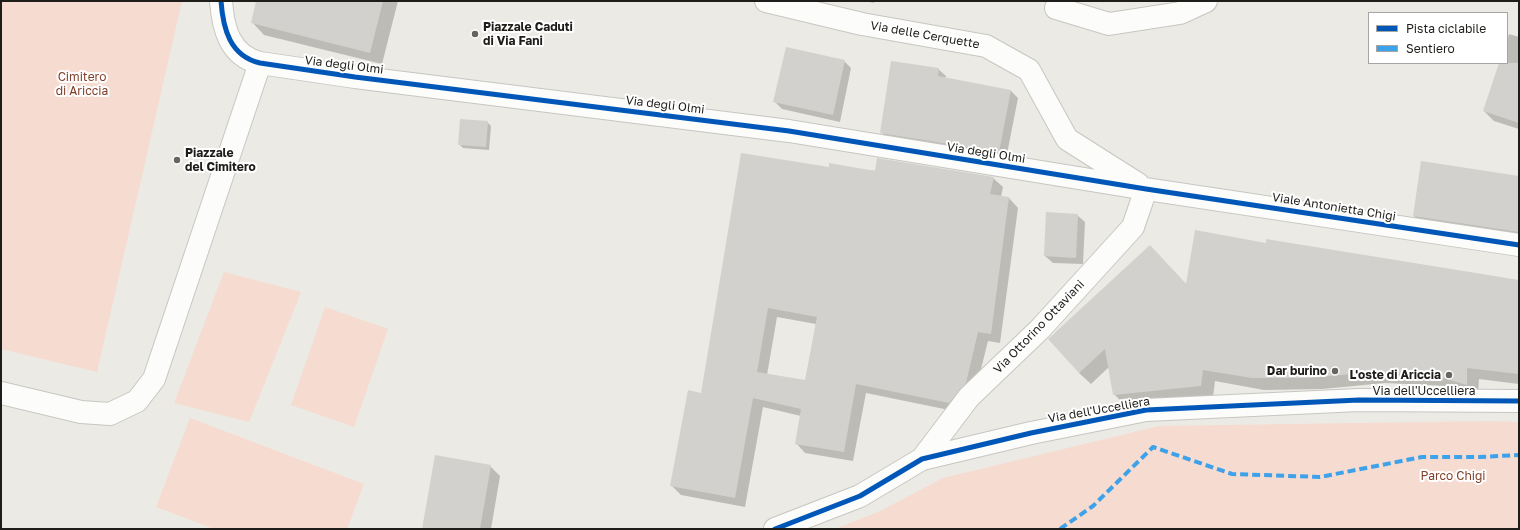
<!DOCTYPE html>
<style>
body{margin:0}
#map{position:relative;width:1520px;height:530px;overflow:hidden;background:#eceae4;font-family:"Golos Text",sans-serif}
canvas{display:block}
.frame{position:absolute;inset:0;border:2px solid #1e1d19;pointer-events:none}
.legend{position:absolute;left:1368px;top:12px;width:140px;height:52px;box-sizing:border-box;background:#fff;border:1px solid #a5a5a3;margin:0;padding:5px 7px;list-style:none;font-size:12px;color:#1e1d19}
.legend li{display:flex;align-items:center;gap:8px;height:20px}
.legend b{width:20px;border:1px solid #a5a5a3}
</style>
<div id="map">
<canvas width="1520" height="530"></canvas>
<div class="frame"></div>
<ul class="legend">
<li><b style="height:5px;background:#0057b8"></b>Pista ciclabile</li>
<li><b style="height:5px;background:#3da2ea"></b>Sentiero</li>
</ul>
</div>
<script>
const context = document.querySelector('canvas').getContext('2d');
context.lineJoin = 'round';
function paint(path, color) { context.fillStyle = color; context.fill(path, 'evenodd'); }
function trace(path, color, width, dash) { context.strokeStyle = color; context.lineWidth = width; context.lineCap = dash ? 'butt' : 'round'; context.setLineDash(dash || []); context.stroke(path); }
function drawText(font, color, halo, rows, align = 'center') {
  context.font = font + ' "Golos Text",sans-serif'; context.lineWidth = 4; context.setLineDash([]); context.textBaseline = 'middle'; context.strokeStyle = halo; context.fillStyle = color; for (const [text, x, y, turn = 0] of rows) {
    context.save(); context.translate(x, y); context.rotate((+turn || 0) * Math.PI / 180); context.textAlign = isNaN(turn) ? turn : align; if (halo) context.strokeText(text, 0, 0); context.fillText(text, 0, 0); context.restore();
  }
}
paint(new Path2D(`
 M 1,1 L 182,1 L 97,372 L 1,349 Z
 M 224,272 L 301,292 L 249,422 L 174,403 Z
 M 325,307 L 388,329 L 354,427 L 291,405 Z
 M 190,418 L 364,484 L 347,529 L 214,529 L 156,507 Z
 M 1491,421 L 1519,422 L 1519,529 L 835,529 L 880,511 L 943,478 L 1159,426 Z`), '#f6dbd0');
paint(new Path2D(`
 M 257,1 L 398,1 L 382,64 L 264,35 L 252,22 Z
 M 864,1 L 874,1 L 874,3 Z
 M 1509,34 L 1519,37 L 1519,129 L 1494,121 L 1484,111 L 1500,63 L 1507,63 L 1507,41 Z
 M 844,61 L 851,68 L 840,122 L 782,109 L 774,101 Z
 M 938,69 L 946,76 L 945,79 L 1011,91 L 1018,98 L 1006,159 L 889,140 L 882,133 Z
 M 487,122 L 491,126 L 489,150 L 463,148 L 459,144 Z
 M 829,168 L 993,178 L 1003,187 L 1001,197 L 1009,198 L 1018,208 L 1000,343 L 988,341 L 975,393 L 959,412 L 866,393 L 853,461 L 805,453 L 796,443 L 801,416 L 763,407 L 745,507 L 681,495 L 671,485 L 702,394 ZM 777,317 L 816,324 L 806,382 L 767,375 Z
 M 1519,177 L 1519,242 L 1426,228 L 1414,216 Z
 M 1077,215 L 1085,222 L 1083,264 L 1053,263 L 1045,256 Z
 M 1267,244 L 1519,281 L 1519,384 L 1479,379 L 1478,396 L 1446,386 L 1385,383 L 1322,389 L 1264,390 L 1215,381 L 1213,397 L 1126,406 L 1114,394 L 1109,367 L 1091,384 L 1079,373 L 1150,246 L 1187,285 Z
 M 490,466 L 500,476 L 491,529 L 423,529 Z`), '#0003');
paint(new Path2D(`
 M 256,1 L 383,1 L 370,53 L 251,23 Z
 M 786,47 L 845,60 L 833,115 L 773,102 Z
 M 891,61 L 939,68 L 938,76 L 1011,90 L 999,152 L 880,133 Z
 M 1499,63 L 1519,63 L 1519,123 L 1483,111 Z
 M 460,119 L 488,121 L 486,147 L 458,145 Z
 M 741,153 L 829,167 L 829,163 L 875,171 L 877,158 L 994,177 L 990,194 L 1009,197 L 991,334 L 978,332 L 966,383 L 949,403 L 856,384 L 844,452 L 795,444 L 801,409 L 753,398 L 735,498 L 670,486 L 688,390 L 701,393 ZM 768,308 L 817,317 L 805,380 L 757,372 Z
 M 1421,161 L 1519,176 L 1519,232 L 1413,216 Z
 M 1046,212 L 1078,214 L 1076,258 L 1044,256 Z
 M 1195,230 L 1266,243 L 1266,239 L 1519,280 L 1519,374 L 1467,368 L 1467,385 L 1433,375 L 1373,372 L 1309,378 L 1252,378 L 1203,370 L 1201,386 L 1113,395 L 1105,349 L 1079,373 L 1048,339 L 1150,245 L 1186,284 Z
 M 435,455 L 491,465 L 480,529 L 422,529 Z`), '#d2d1cd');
const minor = new Path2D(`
 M 221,1 C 223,29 230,56 260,63 L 355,77 L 789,131 L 1146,189 L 1519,245
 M 766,1 L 862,24 L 986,46 L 1029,70 L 1067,139 L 1138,184
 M 1056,8 L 1109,24 L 1180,13 L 1206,1
 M 1,393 L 81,412 L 110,414 L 137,401 L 154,379 L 260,63
 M 922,459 L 969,397 L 1040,329 L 1133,227 L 1146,189
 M 775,529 L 860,496 L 922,459 L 1031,433 L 1146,410 L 1359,400 L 1519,401`);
trace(minor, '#c7c6c1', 24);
trace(minor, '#fcfcfb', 22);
trace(new Path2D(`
 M 1060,529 L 1093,506 L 1153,447 L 1232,474 L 1320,477 L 1422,457 L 1479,457 L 1519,455`), '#3da2ea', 4, [8, 4]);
trace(new Path2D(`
 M 221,1 C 223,29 230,56 260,63 L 355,77 L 789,131 L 1146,189 L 1519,245
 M 775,529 L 860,496 L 922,459 L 1031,433 L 1146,410 L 1359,400 L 1519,401`), '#0057b8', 5);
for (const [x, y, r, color] of [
 [475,34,4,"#666560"],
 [177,160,4,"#666560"],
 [1335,371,4,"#666560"],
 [1449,375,4,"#666560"]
]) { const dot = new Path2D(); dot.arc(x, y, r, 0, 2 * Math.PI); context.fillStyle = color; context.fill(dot); trace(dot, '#fff', 1.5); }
drawText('bold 12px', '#1e1d19', '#fff', [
 ["Piazzale Caduti",483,27],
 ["di Via Fani",483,41],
 ["Piazzale",185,153],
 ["del Cimitero",185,167],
 ["Dar burino",1327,371,"right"],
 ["L'oste di Ariccia",1441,375,"right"]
], 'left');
drawText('12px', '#1e1d19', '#fff', [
 ["Via delle Cerquette",925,35,10],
 ["Via degli Olmi",344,65,7],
 ["Via degli Olmi",665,105,7],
 ["Via degli Olmi",986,153,9],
 ["Viale Antonietta Chigi",1334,207,9],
 ["Via Ottorino Ottaviani",1039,327,-46],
 ["Via dell'Uccelliera",1424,391],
 ["Via dell'Uccelliera",1099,410,-10]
]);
drawText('12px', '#80402a', '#fff', [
 ["Cimitero",82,77],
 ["di Ariccia",82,91],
 ["Parco Chigi",1453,476]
]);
</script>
